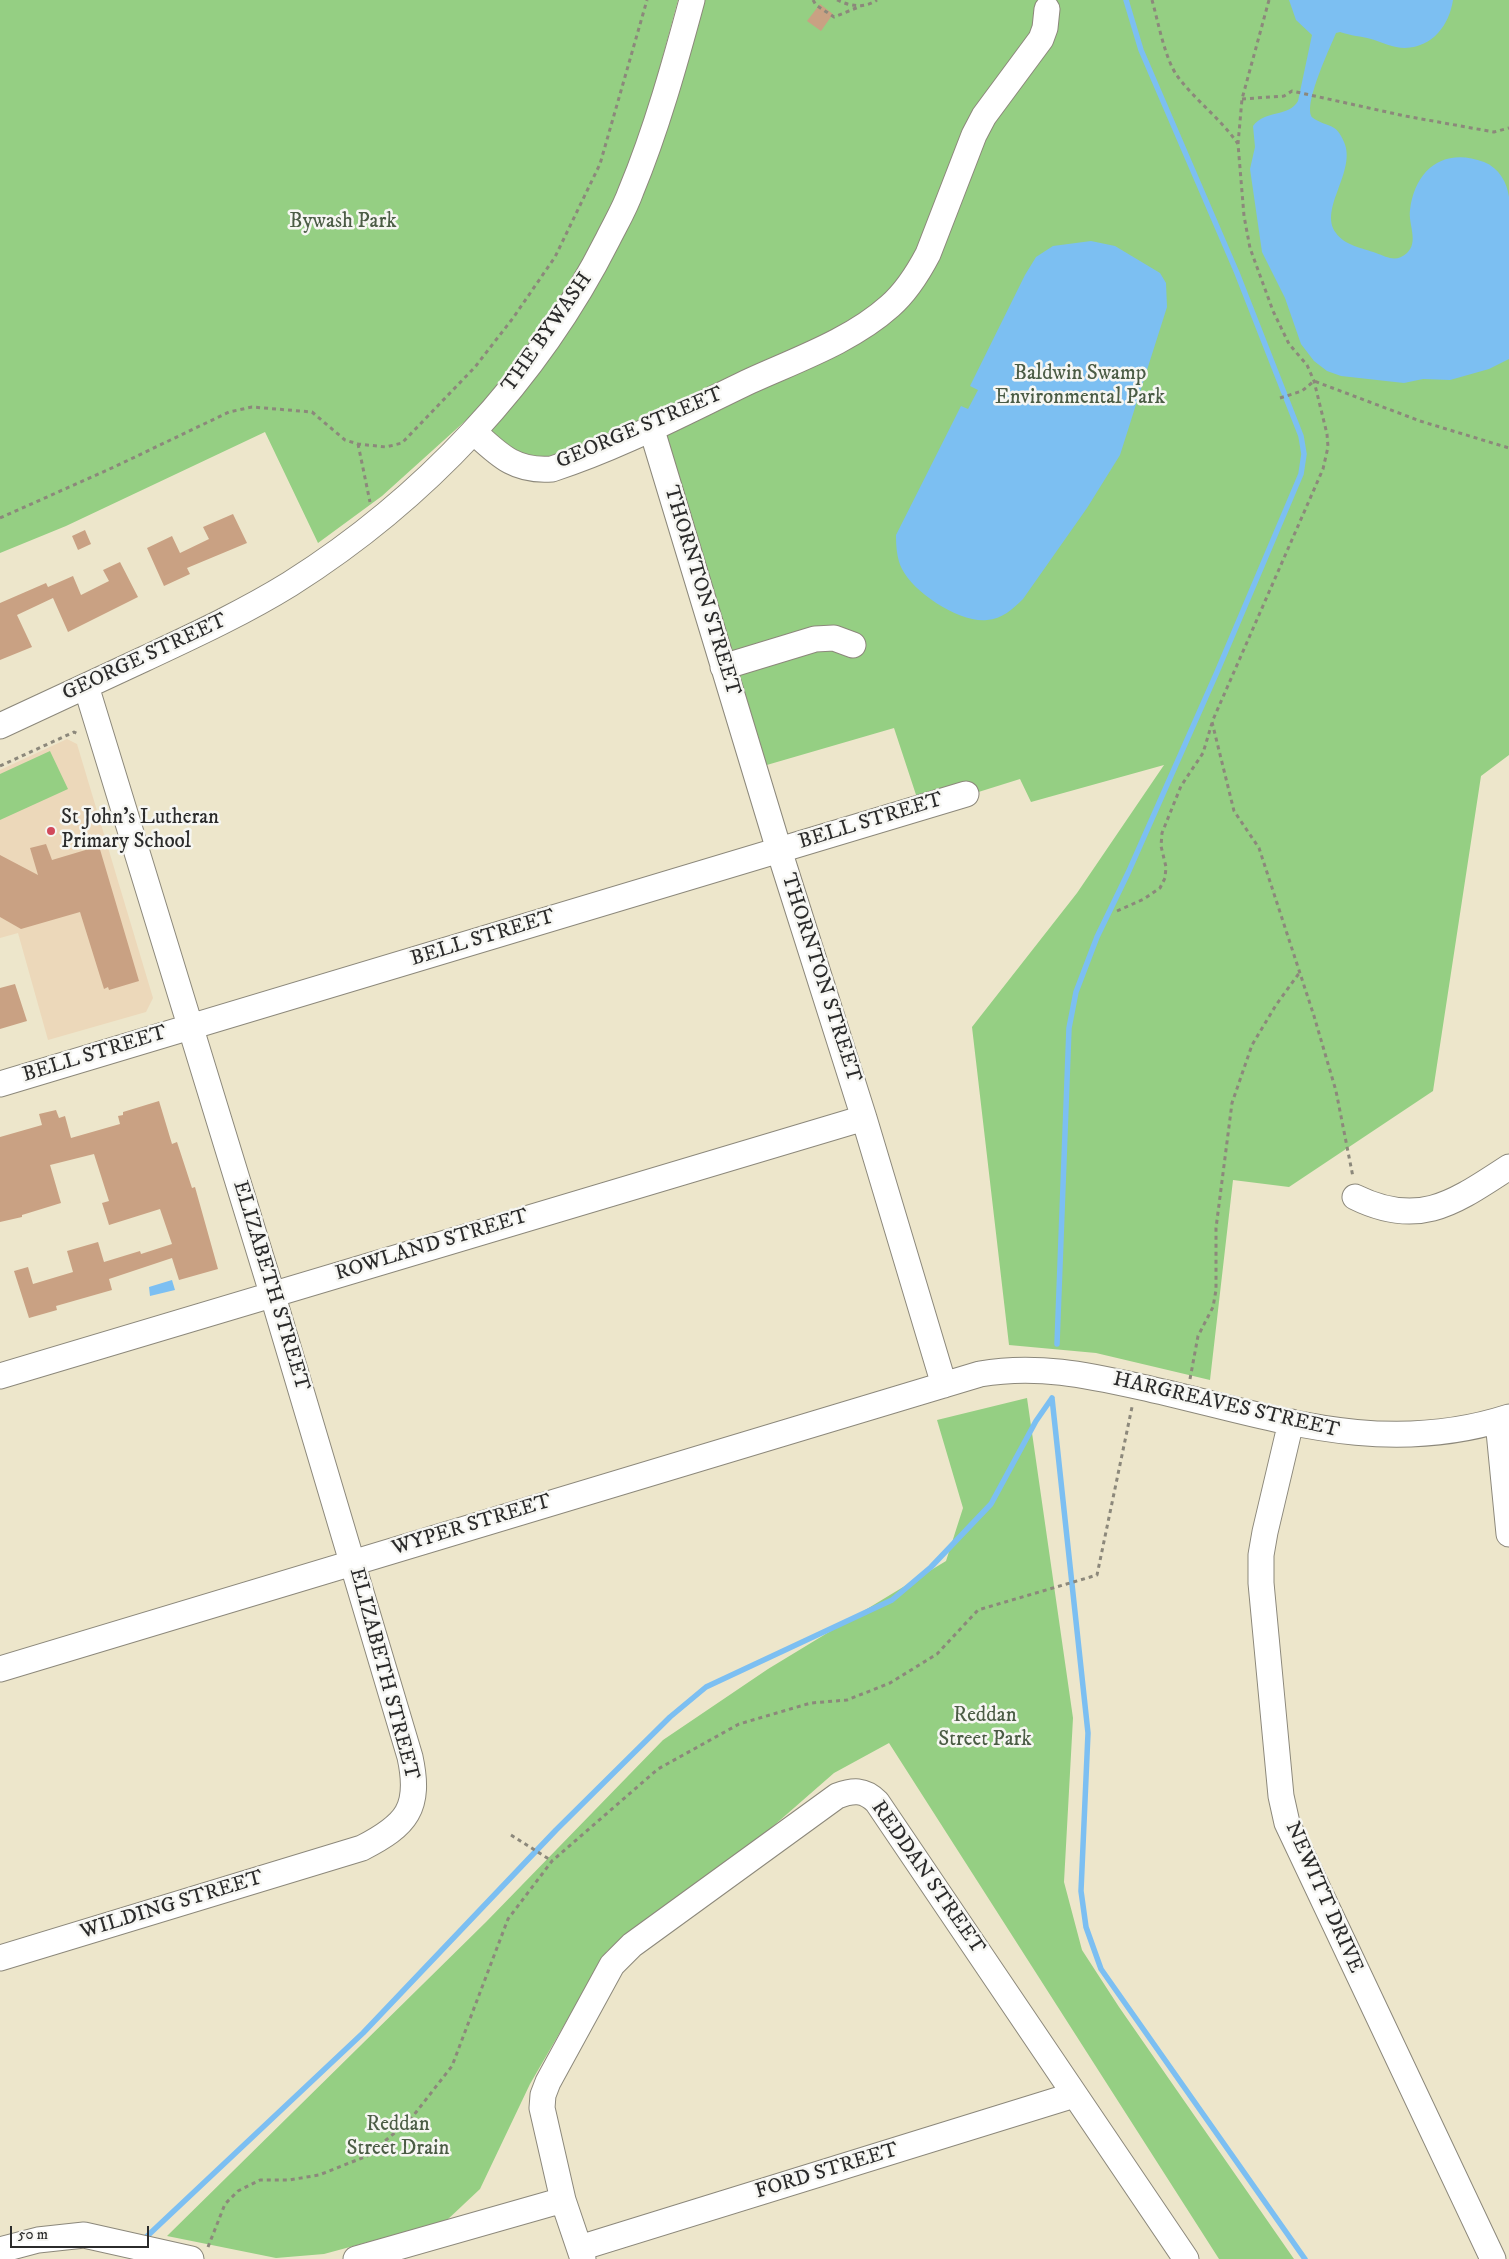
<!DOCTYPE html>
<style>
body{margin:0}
#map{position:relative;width:1509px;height:2259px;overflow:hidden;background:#ede6cb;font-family:"IM FELL DW Pica",serif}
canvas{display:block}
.scale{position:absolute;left:10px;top:2226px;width:139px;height:22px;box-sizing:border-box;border:2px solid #2b2b2b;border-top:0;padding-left:6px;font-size:15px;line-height:18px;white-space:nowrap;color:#2b2b2b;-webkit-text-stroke:4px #f6f6f2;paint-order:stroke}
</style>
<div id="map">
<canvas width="1509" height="2259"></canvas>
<div class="scale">50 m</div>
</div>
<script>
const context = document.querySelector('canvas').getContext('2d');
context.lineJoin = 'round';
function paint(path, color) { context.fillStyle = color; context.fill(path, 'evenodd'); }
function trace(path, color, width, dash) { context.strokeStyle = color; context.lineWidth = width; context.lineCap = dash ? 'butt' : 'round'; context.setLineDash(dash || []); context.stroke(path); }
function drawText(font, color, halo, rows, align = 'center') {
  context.font = font + ' "IM FELL DW Pica",serif'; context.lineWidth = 5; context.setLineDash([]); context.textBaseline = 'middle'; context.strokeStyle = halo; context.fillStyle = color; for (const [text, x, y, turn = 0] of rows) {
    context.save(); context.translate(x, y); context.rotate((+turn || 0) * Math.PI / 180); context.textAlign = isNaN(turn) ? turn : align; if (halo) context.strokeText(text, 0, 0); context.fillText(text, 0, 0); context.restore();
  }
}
paint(new Path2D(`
 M 67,739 L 77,744 L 153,998 L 146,1012 L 48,1040 L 18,933 L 0,938 L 0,770 Z`), '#ecd8ba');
paint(new Path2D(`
 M 0,0 L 678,0 L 628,185 L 565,299 L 494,395 L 382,496 L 318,543 L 265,432 L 66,526 L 0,553 Z
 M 695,0 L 1509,0 L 1509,755 L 1481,776 L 1433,1091 L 1289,1187 L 1233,1180 L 1210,1380 L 1096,1353 L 1009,1345 L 972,1027 L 1077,893 L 1164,765 L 1031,802 L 1020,779 L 921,810 L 894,728 L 753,769 L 650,430 L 552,470 L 474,435 L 587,284 Z
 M 50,751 L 68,789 L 0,820 L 0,774 Z
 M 1027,1398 L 1073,1718 L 1064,1882 L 1082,1950 L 1119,2007 L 1294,2259 L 1219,2259 L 889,1743 L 834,1773 L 763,1835 L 607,1951 L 530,2084 L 480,2189 L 446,2221 L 324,2254 L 276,2258 L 167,2236 L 486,1922 L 663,1740 L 768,1669 L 946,1561 L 963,1508 L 937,1420 Z`), '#95cf83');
paint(new Path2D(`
 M 1289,0 L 1453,0 C 1449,25 1433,47 1405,48 C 1393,48 1382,42 1371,39 C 1361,36 1351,36 1340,32 L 1336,33 C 1331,46 1301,108 1313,118 C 1328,128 1336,122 1344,142 C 1357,171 1318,209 1336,233 C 1344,245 1362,248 1376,253 C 1387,257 1396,263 1407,253 C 1419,242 1408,224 1410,210 C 1415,169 1444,147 1484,162 C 1499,168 1507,182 1509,197 L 1509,359 L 1489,369 L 1450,380 L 1423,379 L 1404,383 L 1341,376 L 1327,371 L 1314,361 L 1301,344 L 1285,298 L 1262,252 L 1250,169 L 1255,147 L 1253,126 C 1265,110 1289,117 1298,101 L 1312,35 L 1296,20 Z
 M 1091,241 L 1115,246 L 1160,273 L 1166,283 L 1167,307 L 1120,455 L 1087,508 L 1023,599 C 1013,609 1002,619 987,620 C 960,623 914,593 902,569 C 897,559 896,547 896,535 L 961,406 L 968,409 L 978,390 L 970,386 L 1025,275 L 1036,257 L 1053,246 Z
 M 172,1280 L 175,1290 L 150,1296 L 149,1287 Z`), '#7cbff2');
trace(new Path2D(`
 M 1057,1344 L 1069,1028 L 1076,992 L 1097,937 L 1128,873 L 1217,672 L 1301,474 L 1304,454 L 1301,436 L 1237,273 L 1141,50 L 1126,0
 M 1052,1398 L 1088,1733 L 1081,1891 L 1086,1927 L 1101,1969 L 1305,2259
 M 143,2240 L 363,2033 L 556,1830 L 670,1717 L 706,1687 L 892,1600 L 931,1567 L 991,1504 L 1036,1421 L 1052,1398`), '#7cbff2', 5.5);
paint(new Path2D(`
 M 820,4 L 833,14 L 821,31 L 807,21 Z
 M 233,514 L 247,543 L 187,568 L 190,574 L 164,586 L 147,548 L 172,536 L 180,553 L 209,539 L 203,527 Z
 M 85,530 L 91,544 L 78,550 L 72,536 Z
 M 120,562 L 138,597 L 68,632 L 53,598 L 17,615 L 32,647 L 0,660 L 0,603 L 46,583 L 52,595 L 48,587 L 73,576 L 81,595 L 109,581 L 103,570 Z
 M 46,844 L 52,860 L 99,846 L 139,981 L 109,990 L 108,987 L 104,989 L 80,912 L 21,929 L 0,917 L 0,855 L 38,875 L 30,848 Z
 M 15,984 L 27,1021 L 0,1029 L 0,988 Z
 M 159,1101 L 172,1144 L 177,1142 L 192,1188 L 195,1187 L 218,1269 L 179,1280 L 172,1258 L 109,1279 L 112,1290 L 56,1306 L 57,1310 L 29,1318 L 14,1271 L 28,1267 L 33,1284 L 73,1272 L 67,1251 L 98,1242 L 104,1262 L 140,1251 L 141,1254 L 172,1244 L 160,1209 L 109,1225 L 102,1203 L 109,1201 L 94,1154 L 50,1165 L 61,1203 L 22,1215 L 22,1217 L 0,1222 L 0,1137 L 42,1125 L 39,1114 L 56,1110 L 59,1118 L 65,1116 L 71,1138 L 120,1124 L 118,1116 L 123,1115 L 123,1112 Z`), '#c9a183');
const minor = new Path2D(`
 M 651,427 L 779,850 L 864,1118 L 944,1385
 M 474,432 C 499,455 515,472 552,469 C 620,447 685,412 750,381 C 796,360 851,341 890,306 C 906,292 918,273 928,254 L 974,135 L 984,116 L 1041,39 L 1045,28 L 1047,9
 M 723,667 L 815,639 L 834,638 L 853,645
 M 0,726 C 48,704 96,681 144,659 C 193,636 243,613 290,584 C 423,500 537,380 608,239 C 616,223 625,208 631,191 C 656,131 675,63 692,0
 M 0,1084 L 966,794
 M 1355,1197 C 1420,1229 1455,1202 1509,1167
 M 0,1376 L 864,1118
 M 1498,1421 L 1509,1534
 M 1291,1422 L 1265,1532 L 1261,1555 L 1261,1583 L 1281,1796 L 1287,1823 L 1493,2259
 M 0,1669 L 980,1374 C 1036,1364 1087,1375 1141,1387 C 1268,1415 1379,1459 1509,1417
 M 0,1958 L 362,1848 C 407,1825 421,1808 410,1757 L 272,1293 L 86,686
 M 580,2248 L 1074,2095
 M 0,2250 L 38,2240 L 84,2235 L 191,2259
 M 356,2259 L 563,2200
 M 583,2259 L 563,2200 L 542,2108 L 543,2095 L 548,2082 L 612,1965 L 632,1945 L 837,1796 C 853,1790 864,1789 877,1802 L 1186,2259`);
trace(minor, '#8c887b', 27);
trace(new Path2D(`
 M 813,0 L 816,5 L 834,17 L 861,6
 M 837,0 C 850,6 864,9 877,0
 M 1152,0 C 1158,21 1165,60 1178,77 C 1196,101 1221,119 1238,144
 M 1269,0 L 1242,99 L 1238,144 L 1244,216 L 1250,248 L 1273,311 L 1289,344 L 1307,365 L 1314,381 L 1327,434 L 1328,447 L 1323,469 L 1212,722 L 1234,811 L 1259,848 L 1314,1016 L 1336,1091 L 1353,1177
 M 1242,99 L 1284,96 L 1292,91 L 1405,116 L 1494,132 L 1509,128
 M 1280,398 L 1302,391 L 1314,381 L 1420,421 L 1509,448
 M 358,444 L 370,502
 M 0,518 L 114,467 L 229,412 L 252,407 L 312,412 L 345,440 L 358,444 L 386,447 L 402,443 L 475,367 L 513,318 L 555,257 L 600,164 L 647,0
 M 0,766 L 74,732 L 78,734
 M 1117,911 L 1144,899 L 1160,888 L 1165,878 L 1166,867 L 1161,846 L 1162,833 L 1181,786 L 1203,753 L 1212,723
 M 1190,1379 L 1198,1336 L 1213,1307 L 1216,1290 L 1216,1228 L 1232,1103 L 1252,1045 L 1276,1005 L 1300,972
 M 511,1835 L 552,1861
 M 208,2247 L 225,2204 L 238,2191 L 260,2180 L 289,2180 L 319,2175 L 367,2156 L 410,2120 L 452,2066 L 508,1919 L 552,1861 L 658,1769 L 739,1724 L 811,1703 L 847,1700 L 890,1683 L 937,1654 L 978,1610 L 1097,1575 L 1132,1407`), '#8c887b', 3, [4, 4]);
trace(minor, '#fff', 25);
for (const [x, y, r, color] of [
 [51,831,5,"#d1495b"]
]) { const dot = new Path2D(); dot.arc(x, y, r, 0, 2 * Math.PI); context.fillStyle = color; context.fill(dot); trace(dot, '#f6f6f2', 2); }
drawText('21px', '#4b5c45', '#f6f6f2', [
 ["Bywash Park",343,223],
 ["Baldwin Swamp",1080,375],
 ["Environmental Park",1080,399],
 ["Reddan",985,1717],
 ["Street Park",985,1741],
 ["Reddan",398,2126],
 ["Street Drain",398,2150]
]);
drawText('21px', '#2b2b2b', '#f6f6f2', [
 ["THE BYWASH",548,333,-55],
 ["GEORGE STREET",640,429,-23],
 ["THORNTON STREET",701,591,73],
 ["GEORGE STREET",145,658,-25],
 ["BELL STREET",871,822,-17],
 ["BELL STREET",483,939,-17],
 ["THORNTON STREET",820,978,72],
 ["BELL STREET",95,1055,-17],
 ["ROWLAND STREET",432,1246,-17],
 ["ELIZABETH STREET",270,1286,73],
 ["HARGREAVES STREET",1226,1406,13],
 ["WYPER STREET",472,1526,-17],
 ["ELIZABETH STREET",383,1674,75],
 ["REDDAN STREET",927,1878,55],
 ["NEWITT DRIVE",1323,1898,66],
 ["WILDING STREET",172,1906,-17],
 ["FORD STREET",827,2172,-17]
]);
drawText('21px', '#2b2b2b', '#f6f6f2', [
 ["St John's Lutheran",61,819],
 ["Primary School",61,843]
], 'left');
</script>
